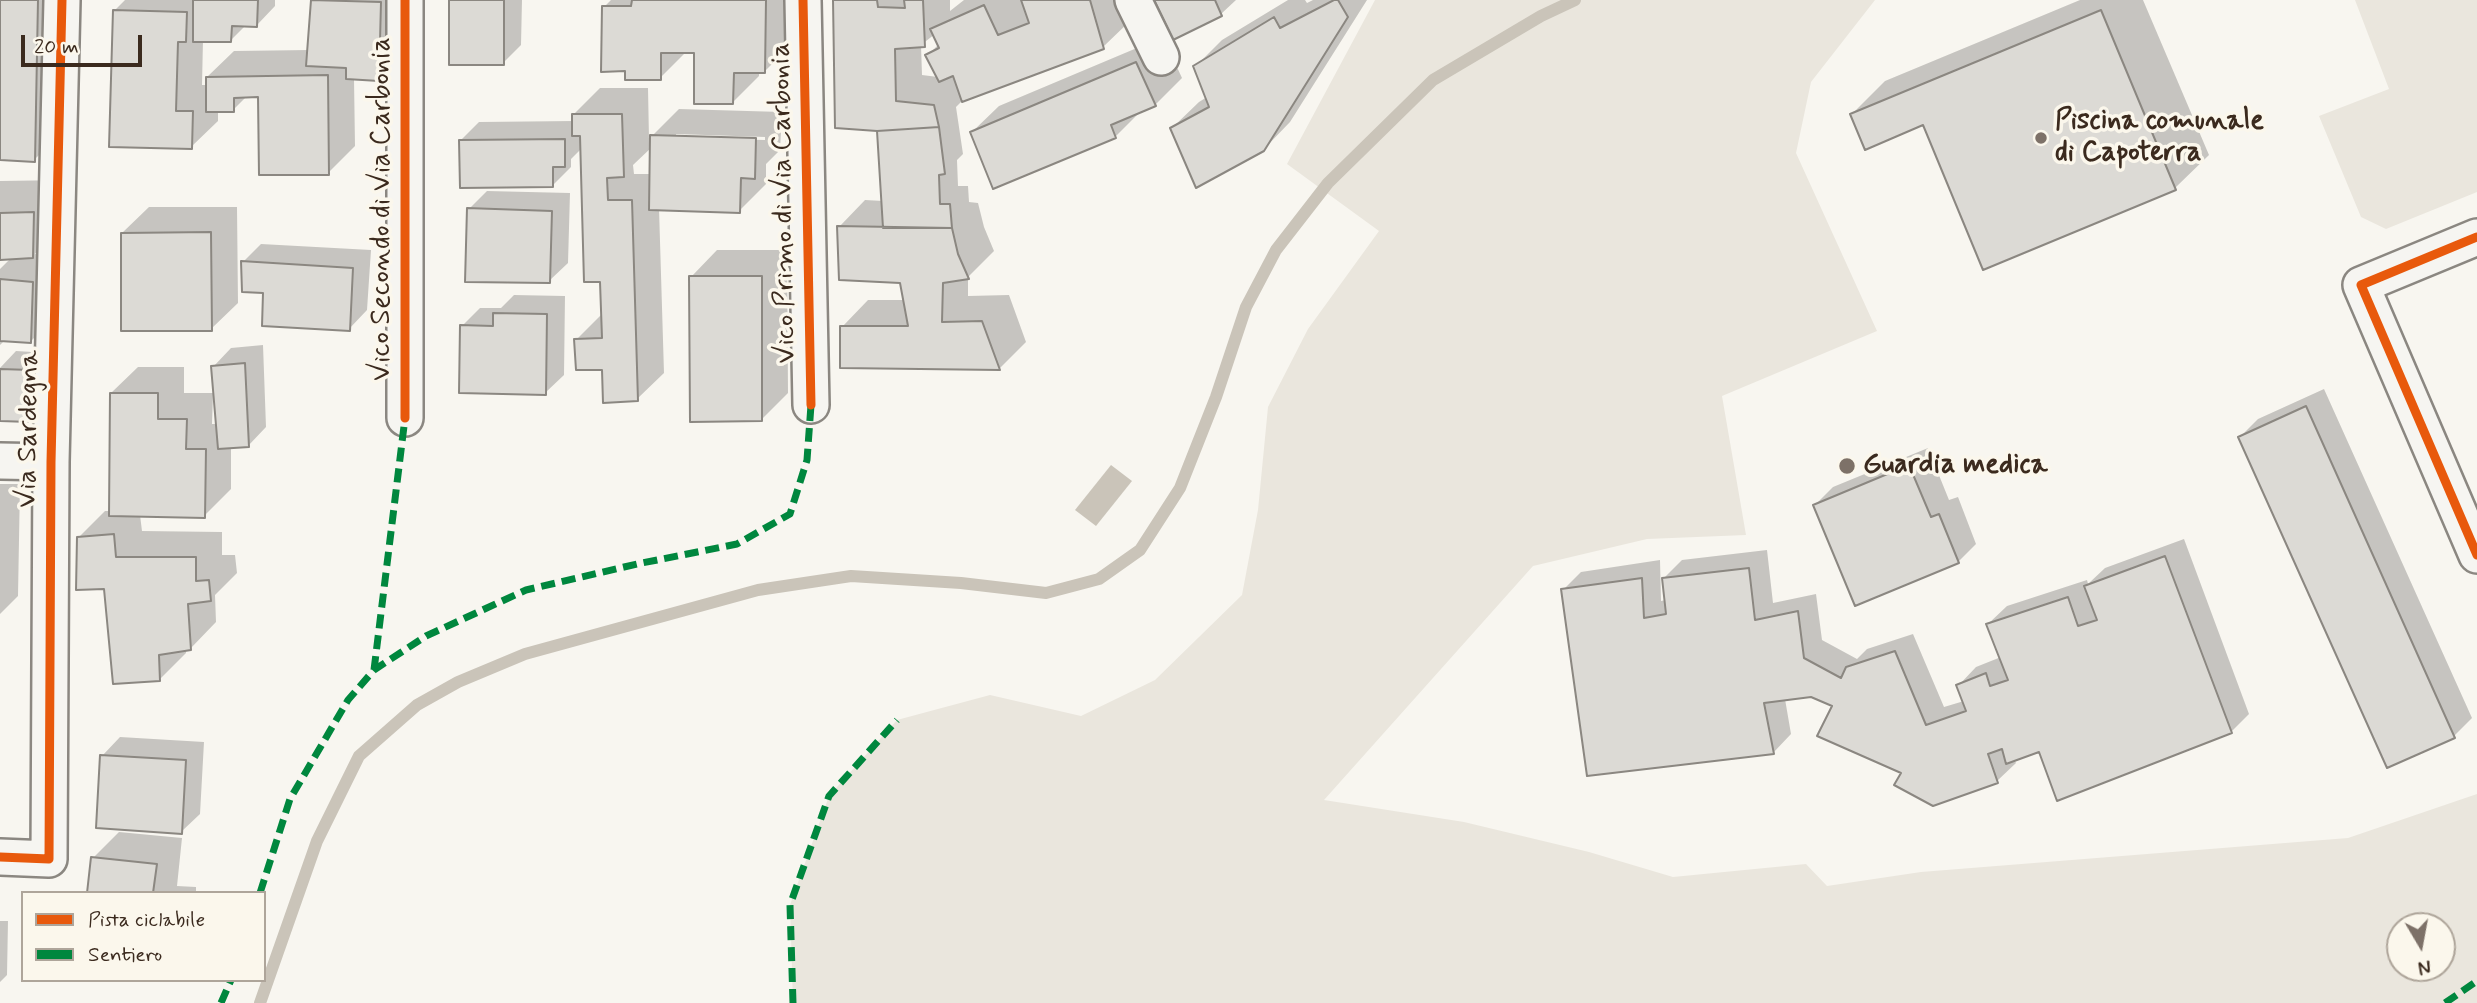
<!DOCTYPE html>
<style>
body{margin:0}
#map{position:relative;width:2477px;height:1003px;overflow:hidden;background:#f8f6f0;font-family:Mynerve,sans-serif}
canvas{display:block}
.legend{position:absolute;left:21px;top:891px;width:245px;height:91px;box-sizing:border-box;background:#fbf7ec;border:2px solid #aea59a;margin:0;padding:9px 12px;list-style:none;font-size:21px;color:#3b2a1e}
.legend li{display:flex;align-items:center;gap:14px;height:35px}
.legend b{width:35px;border:2px solid #aea59a}
.north{position:absolute;left:2386px;top:912px;width:70px;height:70px;box-sizing:border-box;background:#fbf7ec;border:2px solid #aea59a;border-radius:50%;rotate:170deg;font-size:19px;font-weight:700;line-height:28px;text-align:center;color:#3b2a1e}
.north::after{content:'';display:block;margin:auto;width:24px;height:32px;background:#7d7168;clip-path:polygon(50% 0,100% 100%,50% 72%,0 100%)}
.scale{position:absolute;left:21px;top:35px;width:121px;height:32px;box-sizing:border-box;border:4px solid #3b2a1e;border-top:0;padding-left:9px;font-size:21px;line-height:24px;white-space:nowrap;color:#3b2a1e;-webkit-text-stroke:5px #fbf7ec;paint-order:stroke}
</style>
<div id="map">
<canvas width="2477" height="1003"></canvas>
<ul class="legend">
<li><b style="height:9px;background:#e8590c"></b>Pista ciclabile</li>
<li><b style="height:9px;background:#00873e"></b>Sentiero</li>
</ul>
<div class="north">N</div>
<div class="scale">20 m</div>
</div>
<script>
const context = document.querySelector('canvas').getContext('2d');
context.lineJoin = 'round';
function paint(path, color) { context.fillStyle = color; context.fill(path, 'evenodd'); }
function trace(path, color, width, dash) { context.strokeStyle = color; context.lineWidth = width; context.lineCap = dash ? 'butt' : 'round'; context.setLineDash(dash || []); context.stroke(path); }
function drawText(font, color, halo, rows, align = 'center') {
  context.font = font + ' Mynerve,sans-serif'; context.lineWidth = 7; context.setLineDash([]); context.textBaseline = 'middle'; context.strokeStyle = halo; context.fillStyle = color; for (const [text, x, y, turn = 0] of rows) {
    context.save(); context.translate(x, y); context.rotate((+turn || 0) * Math.PI / 180); context.textAlign = isNaN(turn) ? turn : align; if (halo) context.strokeText(text, 0, 0); context.fillText(text, 0, 0); context.restore();
  }
}
paint(new Path2D(`
 M 1375,0 L 1875,0 L 1811,82 L 1796,153 L 1877,331 L 1722,396 L 1746,535 L 1647,539 L 1533,566 L 1324,800 L 1464,822 L 1589,852 L 1673,877 L 1806,864 L 1827,886 L 1921,872 L 2348,838 L 2477,794 L 2477,1003 L 793,1003 L 790,905 L 829,796 L 897,720 L 990,695 L 1081,716 L 1155,680 L 1242,595 L 1258,510 L 1268,407 L 1308,329 L 1379,231 L 1287,164 ZM 2442,926 L 2442,968 L 2400,968 L 2400,926 Z
 M 2355,0 L 2477,0 L 2477,192 L 2386,229 L 2361,217 L 2319,116 L 2389,89 Z`), '#eae6dd');
paint(new Path2D(`
 M 1111,465 L 1132,481 L 1096,526 L 1075,510 Z`), '#cac4b9');
paint(new Path2D(`
 M 0,0 L 70,0 L 67,127 L 34,160 L 0,158 Z
 M 125,0 L 275,0 L 275,6 L 257,25 L 246,25 L 231,40 L 203,40 L 202,85 L 207,85 L 207,77 L 234,51 L 309,50 L 312,0 L 398,0 L 397,61 L 379,80 L 354,78 L 355,146 L 328,173 L 260,95 L 248,95 L 233,110 L 218,110 L 218,121 L 191,147 L 114,11 Z
 M 451,0 L 522,0 L 521,45 L 503,63 Z
 M 611,0 L 791,0 L 791,45 L 764,72 L 759,71 L 759,76 L 733,102 L 696,51 L 687,51 L 660,78 L 627,70 L 604,7 Z
 M 834,0 L 950,0 L 950,11 L 964,0 L 1124,0 L 1130,21 L 1103,47 L 964,99 L 956,107 L 963,154 L 957,160 L 958,186 L 968,186 L 969,202 L 978,203 L 984,227 L 994,251 L 968,277 L 968,296 L 1009,295 L 1026,342 L 1000,368 L 842,366 L 842,327 L 868,300 L 905,300 L 902,282 L 839,227 L 865,200 L 883,201 L 879,130 ZM 935,34 L 939,44 L 927,56 L 938,77 L 922,75 L 921,45 Z
 M 1156,0 L 1236,0 L 1221,14 Z
 M 1288,0 L 1305,0 L 1307,3 L 1313,0 L 1367,0 L 1290,122 L 1263,150 L 1172,128 L 1199,102 L 1207,97 L 1196,66 L 1222,40 Z
 M 2080,0 L 2143,0 L 2209,155 L 2175,188 L 1984,268 L 1924,123 L 1852,114 L 1885,81 Z
 M 1163,37 L 1182,78 L 1156,104 L 1142,110 L 1115,137 L 972,132 L 999,106 Z
 M 600,88 L 648,88 L 649,139 L 679,109 L 782,112 L 780,150 L 766,164 L 766,184 L 739,211 L 659,208 L 664,373 L 637,399 L 576,340 L 603,313 L 602,281 L 582,148 L 571,159 L 571,167 L 553,185 L 461,140 L 479,122 L 574,121 L 574,114 ZM 676,134 L 765,137 L 765,140 L 676,138 ZM 652,147 L 651,174 L 634,174 L 633,165 Z
 M 67,180 L 65,223 L 35,254 L 59,256 L 57,315 L 31,341 L 5,340 L 0,345 L 0,269 L 11,258 L 0,259 L 0,181 Z
 M 487,191 L 570,193 L 568,263 L 549,281 L 469,209 Z
 M 149,207 L 237,207 L 238,303 L 211,329 L 122,233 Z
 M 261,244 L 371,250 L 367,310 L 349,329 L 265,291 L 243,262 Z
 M 717,250 L 787,250 L 788,393 L 761,420 L 691,277 Z
 M 514,295 L 565,296 L 564,375 L 545,393 L 462,326 L 480,308 L 501,308 Z
 M 263,345 L 266,427 L 248,446 L 231,447 L 231,489 L 204,516 L 140,515 L 142,531 L 222,532 L 222,555 L 235,555 L 237,573 L 215,595 L 216,622 L 190,649 L 186,649 L 186,653 L 160,679 L 78,538 L 105,511 L 110,511 L 111,393 L 138,367 L 184,367 L 184,393 L 215,393 L 213,367 L 231,348 ZM 213,395 L 215,395 L 217,424 L 212,424 Z
 M 16,351 L 49,353 L 48,402 L 29,420 L 0,419 L 0,368 Z
 M 2324,389 L 2472,718 L 2454,736 L 2240,437 L 2258,419 Z
 M 1928,448 L 1949,500 L 1958,497 L 1976,544 L 1958,562 L 1815,505 L 1833,487 Z
 M 0,484 L 20,484 L 18,596 L 0,614 Z
 M 2184,539 L 2249,714 L 2231,732 L 2040,749 L 2014,759 L 2016,763 L 1997,781 L 1811,695 L 1785,699 L 1791,734 L 1773,753 L 1563,590 L 1581,572 L 1660,560 L 1661,601 L 1666,600 L 1664,578 L 1682,560 L 1767,550 L 1773,603 L 1816,594 L 1822,640 L 1857,659 L 1867,649 L 1913,634 L 1944,707 L 1964,701 L 1958,686 L 1976,667 L 2001,657 L 1988,624 L 2007,606 L 2087,580 L 2088,584 L 2105,568 Z
 M 120,737 L 204,742 L 200,814 L 181,832 L 102,756 Z
 M 119,832 L 182,838 L 177,886 L 196,887 L 196,893 L 89,893 L 93,858 Z
 M 0,921 L 8,921 L 7,975 L 0,982 Z`), '#0003');
trace(new Path2D(`
 M 260,1003 L 317,841 L 359,756 L 417,705 L 458,682 L 525,654 L 758,590 L 851,576 L 961,583 L 1046,593 L 1099,579 L 1140,550 L 1180,488 L 1216,397 L 1246,307 L 1276,250 L 1328,183 L 1433,80 L 1541,16 L 1575,0`), '#cac4b9', 12);
const building = new Path2D(`
 M 0,0 L 38,0 L 35,162 L 0,160 Z
 M 193,0 L 258,0 L 257,27 L 232,26 L 231,42 L 193,42 Z
 M 311,0 L 381,2 L 379,81 L 346,79 L 346,68 L 306,66 Z
 M 449,0 L 504,0 L 504,65 L 449,65 Z
 M 632,0 L 766,0 L 765,73 L 734,73 L 733,104 L 694,104 L 694,53 L 661,53 L 661,80 L 625,80 L 625,71 L 601,72 L 602,6 L 631,6 Z
 M 833,0 L 877,0 L 878,7 L 905,8 L 904,0 L 923,0 L 925,47 L 895,49 L 896,101 L 934,105 L 939,127 L 877,131 L 835,128 Z
 M 1021,0 L 1090,0 L 1104,49 L 962,102 L 953,76 L 939,82 L 925,55 L 939,48 L 930,29 L 984,5 L 998,35 L 1029,23 Z
 M 1154,0 L 1215,0 L 1222,16 L 1173,40 Z
 M 1334,0 L 1338,0 L 1348,17 L 1264,151 L 1196,188 L 1170,128 L 1209,107 L 1193,66 L 1274,17 L 1280,28 Z
 M 113,10 L 187,12 L 186,42 L 178,42 L 176,111 L 193,111 L 192,149 L 109,147 Z
 M 2101,10 L 2176,190 L 1983,270 L 1923,125 L 1865,150 L 1850,114 Z
 M 1136,62 L 1156,106 L 1111,125 L 1116,138 L 993,189 L 970,132 Z
 M 328,75 L 329,175 L 259,175 L 258,97 L 234,98 L 234,112 L 206,112 L 206,77 Z
 M 572,114 L 622,114 L 624,177 L 607,178 L 608,200 L 632,200 L 638,401 L 603,403 L 602,370 L 576,370 L 574,339 L 602,338 L 600,282 L 584,282 L 580,136 L 572,136 Z
 M 939,127 L 945,174 L 939,175 L 940,204 L 950,204 L 952,228 L 883,228 L 877,131 Z
 M 650,135 L 756,138 L 755,179 L 741,178 L 740,213 L 649,210 Z
 M 565,139 L 565,167 L 553,167 L 553,187 L 460,188 L 459,140 Z
 M 467,208 L 552,211 L 550,283 L 465,282 Z
 M 34,212 L 33,258 L 0,260 L 0,213 Z
 M 837,226 L 952,228 L 958,254 L 969,279 L 943,283 L 942,322 L 982,321 L 1000,370 L 840,368 L 840,326 L 908,326 L 900,283 L 839,280 Z
 M 211,232 L 212,331 L 121,331 L 121,233 Z
 M 241,261 L 353,268 L 350,331 L 262,326 L 263,293 L 242,292 Z
 M 689,276 L 762,276 L 762,421 L 690,422 Z
 M 0,279 L 33,282 L 31,343 L 0,341 Z
 M 493,313 L 547,314 L 546,395 L 459,393 L 460,325 L 493,326 Z
 M 245,363 L 249,447 L 218,449 L 211,366 Z
 M 0,369 L 31,370 L 30,422 L 0,421 Z
 M 110,393 L 158,393 L 158,419 L 187,419 L 186,449 L 206,449 L 205,518 L 109,516 Z
 M 2306,406 L 2455,738 L 2387,768 L 2238,437 Z
 M 1909,465 L 1931,517 L 1939,514 L 1959,563 L 1855,606 L 1813,505 Z
 M 114,534 L 116,557 L 196,557 L 196,581 L 209,580 L 211,601 L 188,604 L 191,650 L 159,655 L 160,681 L 113,684 L 104,589 L 76,590 L 77,537 Z
 M 2165,556 L 2232,733 L 2057,801 L 2039,752 L 2006,764 L 2002,749 L 1988,754 L 1998,783 L 1933,806 L 1894,785 L 1901,773 L 1817,736 L 1832,706 L 1811,697 L 1764,703 L 1774,754 L 1587,776 L 1561,589 L 1642,578 L 1644,618 L 1666,614 L 1662,578 L 1749,568 L 1755,620 L 1798,611 L 1804,658 L 1841,678 L 1846,667 L 1895,651 L 1926,725 L 1966,711 L 1956,685 L 1986,673 L 1990,686 L 2008,680 L 1986,624 L 2068,597 L 2078,626 L 2097,620 L 2084,586 Z
 M 100,755 L 186,760 L 182,834 L 96,828 Z
 M 91,857 L 157,864 L 153,893 L 87,893 Z`);
paint(building, '#dcdad5');
trace(building, '#8b8781', 2);
const street = new Path2D(`
 M 803,0 L 811,405
 M 1133,0 L 1161,57
 M 2477,237 L 2361,285 L 2477,555
 M 405,418 L 405,0
 M 0,461 L 51,462
 M 0,857 L 49,859 L 51,462 L 62,0`);
trace(street, '#8b8781', 40);
trace(street, '#f6f5f1', 35);
trace(new Path2D(`
 M 374,670 L 405,418
 M 260,893 L 290,799 L 348,700 L 374,670 L 426,636 L 526,590 L 637,564 L 737,544 L 790,514 L 807,460 L 811,405
 M 221,1003 L 231,980
 M 793,1003 L 790,905 L 829,796 L 897,720
 M 2445,1003 L 2477,981`), '#00873e', 7, [14, 7]);
trace(new Path2D(`
 M 803,0 L 811,405
 M 2477,237 L 2361,285 L 2477,555
 M 405,418 L 405,0
 M 0,857 L 49,859 L 51,462 L 62,0`), '#e8590c', 9);
for (const [x, y, r, color] of [
 [2041,138,7,"#7d7168"],
 [1847,466,9,"#7d7168"]
]) { const dot = new Path2D(); dot.arc(x, y, r, 0, 2 * Math.PI); context.fillStyle = color; context.fill(dot); trace(dot, '#fbf7ec', 2.5); }
drawText('bold 28px', '#3b2a1e', '#fbf7ec', [
 ["Piscina comunale",2055,122],
 ["di Capoterra",2055,154],
 ["Guardia medica",1863,466]
], 'left');
drawText('28px', '#3b2a1e', '#fbf7ec', [
 ["Vico Primo di Via Carbonia",785,203,-91],
 ["Vico Secondo di Via Carbonia",383,209,-90],
 ["Via Sardegna",30,429,-89]
]);
</script>
